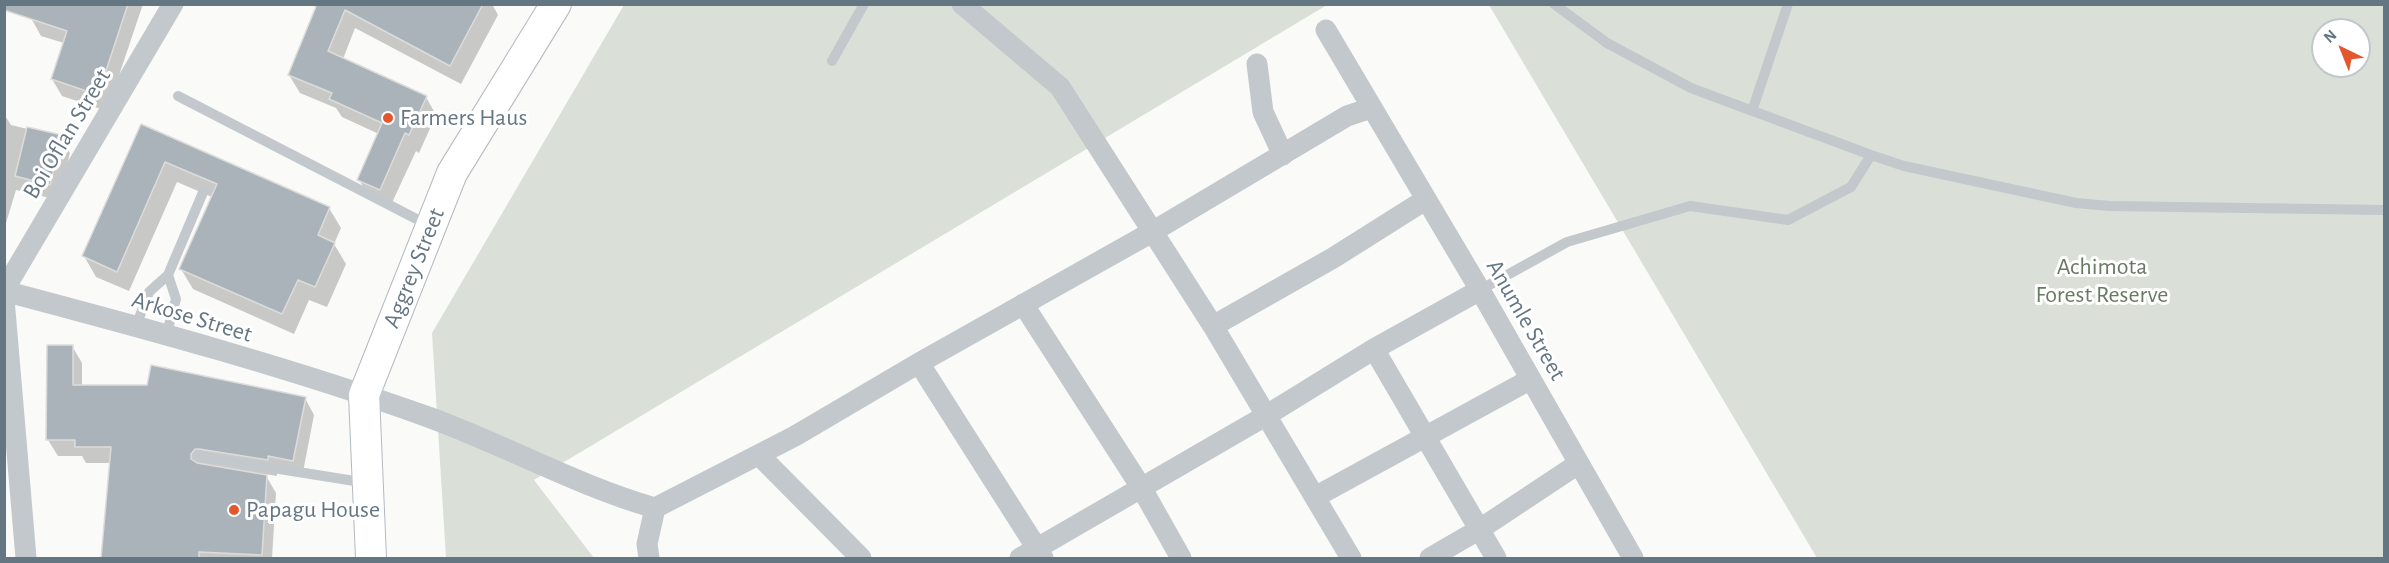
<!DOCTYPE html>
<style>
body{margin:0}
#map{position:relative;width:2389px;height:563px;overflow:hidden;background:#fafaf8;font-family:"Alegreya Sans",sans-serif}
canvas{display:block}
.frame{position:absolute;inset:0;border:6px solid #657683;pointer-events:none}
.north{position:absolute;left:2311px;top:18px;width:60px;height:60px;box-sizing:border-box;background:#fff;border:2px solid #c1c8cd;border-radius:50%;rotate:317deg;font-size:16px;font-weight:700;line-height:24px;text-align:center;color:#657683}
.north::after{content:'';display:block;margin:auto;width:21px;height:27px;background:#e4572e;clip-path:polygon(50% 0,100% 100%,50% 72%,0 100%)}
</style>
<div id="map">
<canvas width="2389" height="563"></canvas>
<div class="frame"></div>
<div class="north">N</div>
</div>
<script>
const context = document.querySelector('canvas').getContext('2d');
context.lineJoin = 'round';
function paint(path, color) { context.fillStyle = color; context.fill(path, 'evenodd'); }
function trace(path, color, width, dash) { context.strokeStyle = color; context.lineWidth = width; context.lineCap = dash ? 'butt' : 'round'; context.setLineDash(dash || []); context.stroke(path); }
function drawText(font, color, halo, rows, align = 'center') {
  context.font = font + ' "Alegreya Sans",sans-serif'; context.lineWidth = 6; context.setLineDash([]); context.textBaseline = 'middle'; context.strokeStyle = halo; context.fillStyle = color; for (const [text, x, y, turn = 0] of rows) {
    context.save(); context.translate(x, y); context.rotate((+turn || 0) * Math.PI / 180); context.textAlign = isNaN(turn) ? turn : align; if (halo) context.strokeText(text, 0, 0); context.fillText(text, 0, 0); context.restore();
  }
}
paint(new Path2D(`
 M 624,5 L 1327,5 L 534,480 L 594,558 L 446,558 L 432,333 Z
 M 1489,5 L 2384,5 L 2384,558 L 1817,558 ZM 2323,30 L 2359,30 L 2359,66 L 2323,66 Z`), '#dadfd7');
paint(new Path2D(`
 M 36,4 L 143,4 L 107,111 L 62,96 L 52,79 L 64,43 L 41,36 L 31,18 Z
 M 311,4 L 492,4 L 498,15 L 461,84 L 355,28 L 343,59 L 426,97 L 436,115 L 419,153 L 416,151 L 390,207 L 369,198 L 359,179 L 379,134 L 342,117 L 336,108 L 300,93 L 289,75 L 317,8 Z
 M 4,114 L 11,125 L 61,137 L 70,153 L 58,200 L 16,190 L 6,223 Z
 M 142,126 L 329,208 L 341,228 L 334,244 L 346,264 L 327,307 L 309,300 L 294,334 L 193,289 L 181,269 L 212,197 L 177,182 L 129,291 L 96,277 L 84,256 Z
 M 72,346 L 82,363 L 82,387 L 305,398 L 314,415 L 302,477 L 277,472 L 277,476 L 265,474 L 276,493 L 272,558 L 103,558 L 111,463 L 86,463 L 82,456 L 58,456 L 48,440 Z`), '#0003');
const building = new Path2D(`
 M 4,4 L 128,4 L 98,95 L 51,79 L 67,31 L 4,10 Z
 M 317,4 L 483,4 L 450,66 L 345,10 L 328,51 L 427,96 L 409,135 L 405,133 L 380,190 L 357,180 L 382,123 L 329,99 L 332,93 L 288,75 Z
 M 141,124 L 330,207 L 318,235 L 335,243 L 315,287 L 298,280 L 282,314 L 179,269 L 217,184 L 165,162 L 117,272 L 82,256 Z
 M 27,127 L 62,135 L 50,185 L 15,176 Z
 M 47,345 L 73,345 L 73,385 L 147,385 L 151,365 L 306,397 L 293,461 L 268,456 L 268,460 L 199,449 L 195,449 L 191,454 L 191,459 L 197,463 L 267,475 L 262,555 L 199,552 L 199,558 L 101,558 L 111,447 L 75,447 L 75,440 L 46,440 Z`);
paint(building, '#aab3b9');
trace(building, '#dcdcda', 1.5);
const secondary = new Path2D(`
 M 371,558 L 364,395 L 452,173 L 556,4`);
trace(secondary, '#b3babf', 32);
trace(new Path2D(`
 M 1554,4 L 1607,43 L 1691,88 L 1871,155 L 1904,166 L 2076,203 L 2110,206 L 2384,210
 M 832,61 L 864,4
 M 178,96 L 430,226
 M 1752,111 L 1788,4
 M 1480,290 L 1567,242 L 1690,206 L 1788,220 L 1851,187 L 1871,155
 M 136,326 L 149,292 L 168,275 L 204,190
 M 166,336 L 176,299 L 168,275
 M 198,456 L 367,483`), '#c3c8cc', 10);
trace(new Path2D(`
 M 962,4 L 1060,87 L 1213,326 L 1351,558
 M 1326,30 L 1480,290 L 1633,558
 M 1257,64 L 1263,112 L 1283,155
 M 4,290 L 173,4
 M 4,291 C 148,329 292,368 431,418 C 507,446 578,486 655,508 L 795,436 L 919,363 L 1152,232 L 1347,116 L 1371,108
 M 4,299 L 26,558
 M 1023,304 L 1141,487 L 1181,558
 M 1213,326 L 1333,258 L 1425,200
 M 1374,349 L 1496,558
 M 919,363 L 1043,558
 M 759,455 L 861,558
 M 1315,497 L 1531,379
 M 649,558 L 647,544 L 655,508
 M 1020,558 L 1267,415 L 1374,349 L 1480,290
 M 1430,558 L 1480,529 L 1578,464`), '#c3c8cc', 21);
trace(secondary, '#fff', 30);
for (const [x, y, r, color] of [
 [388,118,6,"#e4572e"],
 [234,510,6,"#e4572e"]
]) { const dot = new Path2D(); dot.arc(x, y, r, 0, 2 * Math.PI); context.fillStyle = color; context.fill(dot); trace(dot, '#fff', 2); }
drawText('24px', '#657683', '#fff', [
 ["Farmers Haus",400,118],
 ["Papagu House",246,510]
], 'left');
drawText('24px', '#657683', '#fff', [
 ["Boi Oflan Street",67,134,-59],
 ["Aggrey Street",414,268,-68],
 ["Arkose Street",192,317,17],
 ["Anumle Street",1526,320,60]
]);
drawText('24px', '#687a64', '#fff', [
 ["Achimota",2102,267],
 ["Forest Reserve",2102,295]
]);
</script>
